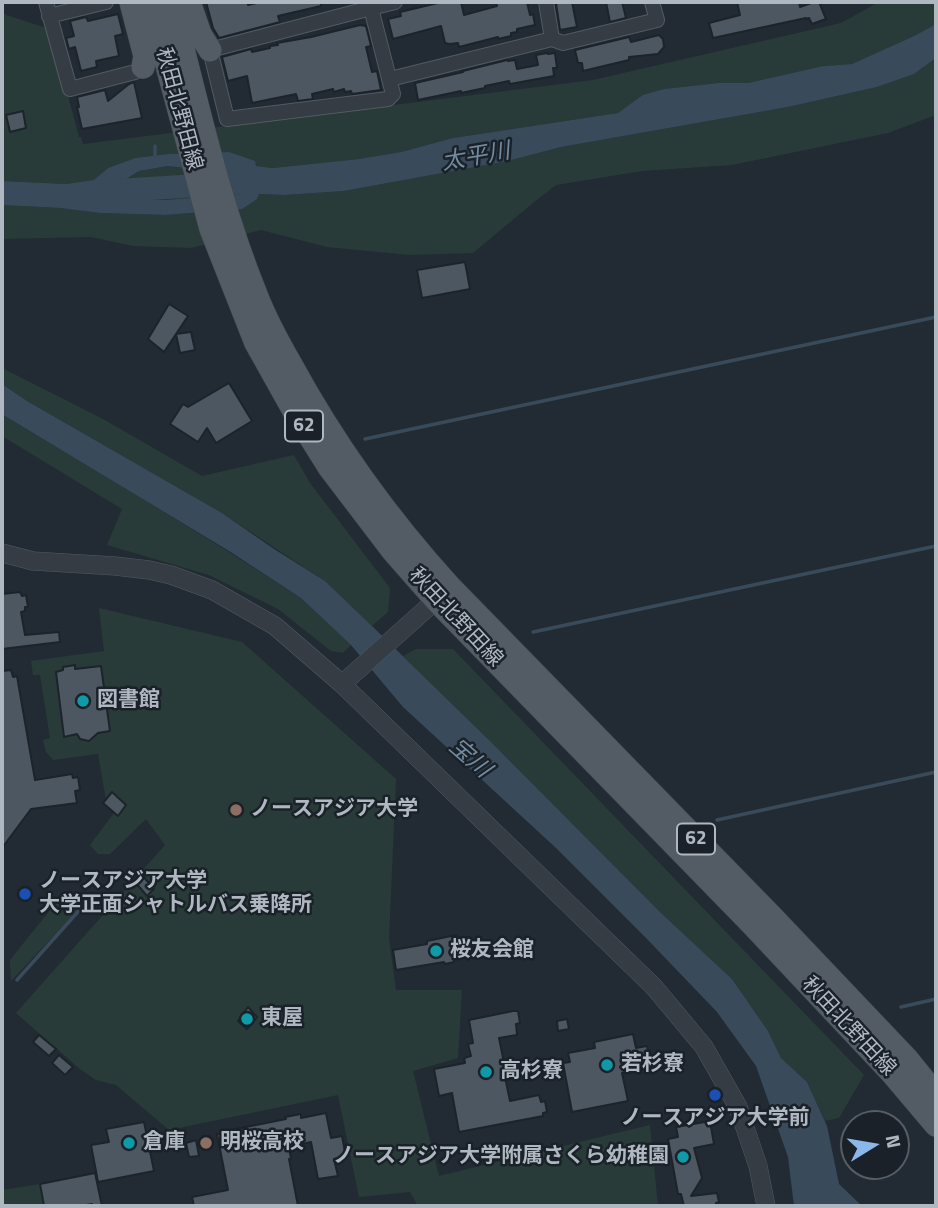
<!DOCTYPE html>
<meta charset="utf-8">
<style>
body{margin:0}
#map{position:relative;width:938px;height:1208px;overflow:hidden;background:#222b33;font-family:"Titillium Web",sans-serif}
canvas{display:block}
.frame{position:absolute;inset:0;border:4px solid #afb7c1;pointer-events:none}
.north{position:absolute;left:840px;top:1110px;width:70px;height:70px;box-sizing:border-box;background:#1a2128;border:2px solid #565d65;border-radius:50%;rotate:79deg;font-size:19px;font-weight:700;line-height:28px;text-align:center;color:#afb7c1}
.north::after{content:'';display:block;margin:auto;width:24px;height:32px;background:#8bb8e9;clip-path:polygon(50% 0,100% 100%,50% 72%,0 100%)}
</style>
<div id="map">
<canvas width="938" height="1208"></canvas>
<div class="frame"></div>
<div class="north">N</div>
</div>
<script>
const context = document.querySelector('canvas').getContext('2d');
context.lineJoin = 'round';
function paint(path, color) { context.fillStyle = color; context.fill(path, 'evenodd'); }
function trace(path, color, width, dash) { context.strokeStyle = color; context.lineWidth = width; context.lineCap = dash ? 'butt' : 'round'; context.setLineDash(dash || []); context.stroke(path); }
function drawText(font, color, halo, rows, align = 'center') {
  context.font = font + ' "Titillium Web","Noto Sans JP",sans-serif'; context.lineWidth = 5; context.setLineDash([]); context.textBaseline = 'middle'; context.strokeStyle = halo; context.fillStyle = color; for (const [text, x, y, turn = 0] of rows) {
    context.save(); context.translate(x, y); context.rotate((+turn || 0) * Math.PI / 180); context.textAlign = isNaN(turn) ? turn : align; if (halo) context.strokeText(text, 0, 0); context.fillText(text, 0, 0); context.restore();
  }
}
paint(new Path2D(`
 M 879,2 L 936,2 L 936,24 L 914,36 L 852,64 L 823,66 L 748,83 L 718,83 L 664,89 L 643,96 L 618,113 L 453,138 L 401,152 L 359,159 L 273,168 L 256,166 L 229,152 L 172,154 L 135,158 L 108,168 L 95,180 L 66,184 L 2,181 L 2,11 L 6,15 L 50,29 L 79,137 L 81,137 L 83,144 L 593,80 L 841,23 Z
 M 936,58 L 936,115 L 933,116 L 888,133 L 732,165 L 642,171 L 556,185 L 533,203 L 473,253 L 409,255 L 327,247 L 261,230 L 191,248 L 133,246 L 91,237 L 2,239 L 2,205 L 60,208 L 100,213 L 162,215 L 242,209 L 258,194 L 284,195 L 344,191 L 508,161 L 561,147 L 788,107 L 877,87 L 914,74 Z
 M 168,166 L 237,176 L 242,195 L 164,200 L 126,197 L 120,182 L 139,171 Z
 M 2,368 L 103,419 L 202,476 L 294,455 L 310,483 L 390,588 L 388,612 L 372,626 L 325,581 L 222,513 L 27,401 L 2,384 Z
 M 2,412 L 229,552 L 301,598 L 351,645 L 343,653 L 331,651 L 278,609 L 209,575 L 107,545 L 122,509 L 2,436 Z
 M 99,608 L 242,642 L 396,779 L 389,939 L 396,990 L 462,990 L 458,1058 L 413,1071 L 439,1176 L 650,1125 L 658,1206 L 418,1206 L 410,1192 L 359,1197 L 338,1095 L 169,1130 L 116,1085 L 96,1080 L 80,1069 L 16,1013 L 165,845 L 146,819 L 110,854 L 98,854 L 90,845 L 114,813 L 112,792 L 106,800 L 98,754 L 53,760 L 46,752 L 43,740 L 50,738 L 40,675 L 33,675 L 31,661 L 104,651 ZM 75,666 L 98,733 L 89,741 L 80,739 L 76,734 L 64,736 L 56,672 Z
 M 416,649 L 453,649 L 864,1075 L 839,1118 L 825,1121 L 807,1082 L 781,1058 L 768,1031 L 732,979 L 660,912 L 491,742 L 403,656 Z
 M 90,897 L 11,981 L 10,960 L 55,904 Z
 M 40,1184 L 44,1206 L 2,1206 L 2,1190 Z`), '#293b39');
paint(new Path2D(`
 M 936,24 L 936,58 L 914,74 L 877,87 L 788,107 L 561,147 L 508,161 L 344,191 L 284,195 L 259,194 L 257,199 L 242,209 L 165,215 L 100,213 L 60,208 L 2,205 L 2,181 L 66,184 L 94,180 L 108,168 L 135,158 L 169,154 L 229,152 L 255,161 L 256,166 L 273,168 L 359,159 L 401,152 L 453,138 L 618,113 L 643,95 L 664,89 L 718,83 L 748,83 L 823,66 L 852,64 L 914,36 ZM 168,166 L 231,174 L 237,176 L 242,194 L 164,200 L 126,197 L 121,182 L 139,171 Z
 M 2,384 L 27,401 L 222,513 L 274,549 L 325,581 L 372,626 L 491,742 L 660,912 L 732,979 L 768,1031 L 781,1058 L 807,1082 L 827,1126 L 839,1184 L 862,1206 L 794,1206 L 788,1157 L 756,1066 L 717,1012 L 647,939 L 556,848 L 403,707 L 351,645 L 301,598 L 229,551 L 2,414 Z`), '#394a5b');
trace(new Path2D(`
 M 155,146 L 155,155
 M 365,439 L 936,317
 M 533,632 L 936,546
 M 717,820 L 936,772
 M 17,980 L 92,896
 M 901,1007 L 936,999`), '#394a5b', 3.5);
trace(new Path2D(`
 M 94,192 L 269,181`), '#394a5b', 23);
const building = new Path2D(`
 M 206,2 L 247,2 L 248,5 L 261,2 L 321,2 L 321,6 L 278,16 L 280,22 L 219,38 L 213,28 Z
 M 442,2 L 461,2 L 464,15 L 497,6 L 496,2 L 527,2 L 530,15 L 533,14 L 535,25 L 517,29 L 517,32 L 511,33 L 511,36 L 498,39 L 498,37 L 459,47 L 458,43 L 450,44 L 445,43 L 441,26 L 393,39 L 388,19 L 401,16 L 400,12 Z
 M 561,2 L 572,2 L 577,27 L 560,30 L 556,3 Z
 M 606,2 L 622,2 L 626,18 L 610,22 Z
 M 737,2 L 799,2 L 800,7 L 814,2 L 819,2 L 826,19 L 812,24 L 809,18 L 807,19 L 806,18 L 713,38 L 709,23 L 740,15 Z
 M 118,14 L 123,34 L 115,36 L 119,56 L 96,61 L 97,67 L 81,71 L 75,47 L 69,49 L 66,38 L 74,36 L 70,21 L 86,17 L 88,21 Z
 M 360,25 L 366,26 L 371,46 L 366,47 L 372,72 L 377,71 L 381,90 L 352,94 L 351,91 L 345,92 L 344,89 L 334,92 L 333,89 L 312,94 L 313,99 L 298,101 L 296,94 L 252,103 L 247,76 L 228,81 L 222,57 L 251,49 L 252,52 L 270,48 L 270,46 L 278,45 L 277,43 L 311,37 Z
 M 659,35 L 663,39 L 664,47 L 658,54 L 629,57 L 629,60 L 583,71 L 582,63 L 578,63 L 575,50 L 629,37 L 631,42 Z
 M 547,53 L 548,54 L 555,53 L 557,68 L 553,68 L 554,76 L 510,84 L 509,81 L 485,86 L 485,88 L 461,93 L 461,91 L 418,100 L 415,83 L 463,72 L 463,71 L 507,60 L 508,61 L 515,60 L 517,69 L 538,65 L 536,55 Z
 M 134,82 L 142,118 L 82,129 L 77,107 L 79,107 L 77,97 L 105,90 L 108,101 L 129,84 Z
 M 23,111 L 26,128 L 10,132 L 6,115 Z
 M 465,262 L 470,289 L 422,298 L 417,270 Z
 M 169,304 L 188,316 L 164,352 L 148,339 Z
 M 191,332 L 195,350 L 180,353 L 176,334 Z
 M 229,383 L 252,421 L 216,443 L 207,428 L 198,442 L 170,424 L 183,404 L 188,407 Z
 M 20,592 L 22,596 L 26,595 L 28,607 L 25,607 L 25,611 L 21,612 L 25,635 L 59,632 L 60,642 L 2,649 L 2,594 Z
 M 75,665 L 75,669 L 101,666 L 110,731 L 98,733 L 89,741 L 80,739 L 77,734 L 64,737 L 56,672 L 63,670 L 63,667 Z
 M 11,670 L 13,677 L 17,676 L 35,780 L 72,774 L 73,778 L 78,777 L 80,790 L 75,791 L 77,803 L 31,809 L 2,848 L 2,671 Z
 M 112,792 L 126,805 L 118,816 L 103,803 Z
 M 142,875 L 154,889 L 147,896 L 135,882 Z
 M 456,935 L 460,952 L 454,954 L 454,962 L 445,964 L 444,962 L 396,970 L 393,950 L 427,944 L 427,941 Z
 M 248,1007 L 257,1017 L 247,1029 L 238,1021 Z
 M 513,1011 L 518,1011 L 520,1023 L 516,1024 L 517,1035 L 499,1038 L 507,1077 L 505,1077 L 510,1101 L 539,1095 L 541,1102 L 545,1101 L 547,1112 L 543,1113 L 543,1116 L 459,1132 L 452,1093 L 439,1096 L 434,1069 L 465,1063 L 464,1058 L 471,1056 L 468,1044 L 473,1043 L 469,1020 Z
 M 567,1019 L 569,1029 L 558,1031 L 557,1021 Z
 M 633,1034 L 636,1048 L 647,1046 L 651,1067 L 622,1073 L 628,1101 L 572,1112 L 563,1063 L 570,1062 L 568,1053 L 595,1048 L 594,1042 Z
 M 39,1035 L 56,1049 L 49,1056 L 33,1042 Z
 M 59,1055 L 73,1067 L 65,1075 L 52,1063 Z
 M 326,1113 L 331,1138 L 342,1136 L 346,1157 L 334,1159 L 338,1176 L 318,1179 L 311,1142 L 289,1147 L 291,1159 L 289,1159 L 298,1206 L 194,1206 L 192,1197 L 228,1190 L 217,1134 L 226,1133 L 226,1131 L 286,1119 L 285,1117 L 301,1114 L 301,1118 Z
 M 710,1121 L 714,1144 L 694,1148 L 702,1178 L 691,1196 L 717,1193 L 719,1202 L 716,1203 L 716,1206 L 684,1206 L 681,1194 L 678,1194 L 668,1139 L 678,1137 L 676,1127 Z
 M 144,1122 L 154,1171 L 98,1182 L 91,1145 L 109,1142 L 106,1129 Z
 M 196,1140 L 199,1156 L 189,1157 L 186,1143 Z
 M 95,1173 L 102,1206 L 92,1206 L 92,1204 L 81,1206 L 44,1206 L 40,1184 Z`);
paint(building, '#4d5761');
trace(building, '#1c232a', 2);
const minor = new Path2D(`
 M 46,2 L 70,89 L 135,72 L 143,67
 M 370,2 L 371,8 L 393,94 L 388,99 L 227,119 L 210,50 L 371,8 L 395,2
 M 546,2 L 552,39 L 563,43 L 657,20 L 652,2
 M 49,16 L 106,2
 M 390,79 L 552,39`);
const tertiary = new Path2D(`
 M 2,553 L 33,561 L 115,566 L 149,570 L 171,575 L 212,590 L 275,626 L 342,684 L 654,987 L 704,1047 L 738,1107 L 758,1166 L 766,1206
 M 342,684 L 444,593`);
const primary = new Path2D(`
 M 131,2 L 145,56 L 143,67
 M 150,2 L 211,229 L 256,343 L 294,411 L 329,467 L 393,551 L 436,600 L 751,923 L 892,1073 L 936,1125
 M 171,2 C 197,101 218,202 257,297 C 266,320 278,342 290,363 C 334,444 388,519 450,587 L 773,918 L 907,1059 L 936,1095
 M 189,2 L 200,34 L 210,50`);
trace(minor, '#525a62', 16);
trace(tertiary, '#525a62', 19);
trace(primary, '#414850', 24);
trace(minor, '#353c44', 14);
trace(tertiary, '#353c44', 18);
trace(primary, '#535c64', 23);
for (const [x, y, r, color] of [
 [83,701,7,"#0f9aa8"],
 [236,810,7,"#8d6e63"],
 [25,894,7,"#1a4fb4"],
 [436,951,7,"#0f9aa8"],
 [247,1019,7,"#0f9aa8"],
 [607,1065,7,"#0f9aa8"],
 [486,1072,7,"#0f9aa8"],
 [715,1095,7,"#1a4fb4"],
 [129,1143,7,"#0f9aa8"],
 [206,1143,7,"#8d6e63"],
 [683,1157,7,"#0f9aa8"]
]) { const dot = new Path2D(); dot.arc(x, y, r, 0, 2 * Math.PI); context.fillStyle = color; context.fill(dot); trace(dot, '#1a2128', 2.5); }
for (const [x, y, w] of [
 [304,426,38],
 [696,839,38]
]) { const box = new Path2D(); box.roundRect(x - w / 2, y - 15.5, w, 31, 5); context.fillStyle = '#1a2128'; context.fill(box); trace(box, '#afb7c1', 2); }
drawText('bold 19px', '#afb7c1', null, [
 ["62",304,426],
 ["62",696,839]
]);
drawText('21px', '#afb7c1', '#1a2128', [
 ["秋田北野田線",178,109,75],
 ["秋田北野田線",455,618,47],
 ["秋田北野田線",848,1027,47]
]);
drawText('bold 21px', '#afb7c1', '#1a2128', [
 ["図書館",97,701],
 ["ノースアジア大学",250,810],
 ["ノースアジア大学",39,882],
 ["大学正面シャトルバス乗降所",39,906],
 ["桜友会館",450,951],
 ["東屋",261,1019],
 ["若杉寮",621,1065],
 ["高杉寮",500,1072],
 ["ノースアジア大学前",715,1119,"center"],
 ["倉庫",143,1143],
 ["明桜高校",220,1143],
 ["ノースアジア大学附属さくら幼稚園",669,1157,"right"]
], 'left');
drawText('italic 23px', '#738ba1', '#1a2128', [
 ["太平川",476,158,-10],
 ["宝川",469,759,41]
]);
</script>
